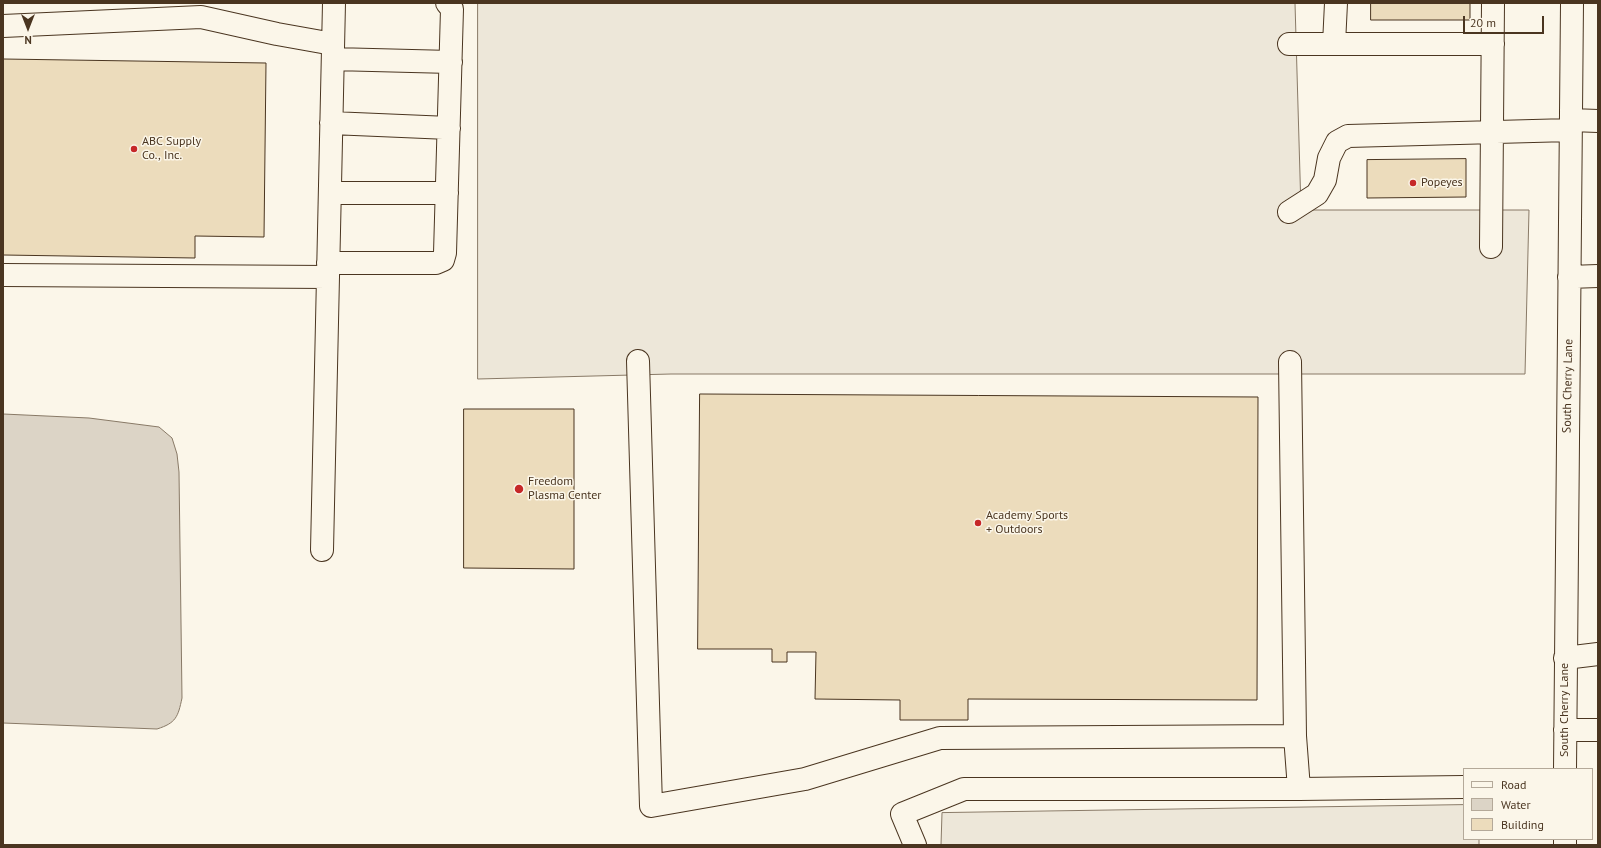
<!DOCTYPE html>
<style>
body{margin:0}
#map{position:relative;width:1601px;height:848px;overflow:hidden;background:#fbf6e9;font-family:"PT Sans",sans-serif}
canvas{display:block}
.frame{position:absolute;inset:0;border:4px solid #4a3520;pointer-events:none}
.legend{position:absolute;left:1463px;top:768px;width:130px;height:72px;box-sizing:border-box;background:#fbf6e9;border:1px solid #b4a999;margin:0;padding:5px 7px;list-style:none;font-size:12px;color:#4a3520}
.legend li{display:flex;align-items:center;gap:8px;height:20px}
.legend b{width:20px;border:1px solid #b4a999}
.north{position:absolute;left:8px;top:8px;width:40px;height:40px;-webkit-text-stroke:3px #fbf6e9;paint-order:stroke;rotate:180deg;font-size:11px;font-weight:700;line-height:16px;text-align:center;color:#4a3520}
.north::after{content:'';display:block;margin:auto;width:14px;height:18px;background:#4a3520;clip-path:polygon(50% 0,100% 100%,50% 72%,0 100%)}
.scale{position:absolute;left:1463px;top:16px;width:81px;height:18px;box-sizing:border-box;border:2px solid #4a3520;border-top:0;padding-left:5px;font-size:12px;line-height:14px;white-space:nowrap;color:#4a3520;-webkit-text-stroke:3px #fbf6e9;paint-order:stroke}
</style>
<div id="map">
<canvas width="1601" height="848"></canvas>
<div class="frame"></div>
<ul class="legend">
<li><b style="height:5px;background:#fbf6e9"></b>Road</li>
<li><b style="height:11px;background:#dcd4c6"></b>Water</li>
<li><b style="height:11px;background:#ecdcbc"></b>Building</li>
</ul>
<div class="north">N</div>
<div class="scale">20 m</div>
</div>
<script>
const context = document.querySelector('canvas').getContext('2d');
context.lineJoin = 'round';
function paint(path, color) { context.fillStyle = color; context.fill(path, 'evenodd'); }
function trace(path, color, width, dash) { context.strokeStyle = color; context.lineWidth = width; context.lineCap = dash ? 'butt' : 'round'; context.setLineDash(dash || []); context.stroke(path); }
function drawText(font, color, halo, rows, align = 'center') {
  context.font = font + ' "PT Sans",sans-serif'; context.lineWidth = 3; context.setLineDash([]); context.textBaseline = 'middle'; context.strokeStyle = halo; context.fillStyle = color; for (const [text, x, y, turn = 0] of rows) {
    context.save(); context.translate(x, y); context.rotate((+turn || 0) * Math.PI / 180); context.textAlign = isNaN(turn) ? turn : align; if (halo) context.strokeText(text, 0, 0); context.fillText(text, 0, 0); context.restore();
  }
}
const parking = new Path2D(`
 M 478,3 L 1295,3 L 1301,210 L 1529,210 L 1525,374 L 671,374 L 478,379 Z
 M 1464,805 L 1464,839 L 1479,839 L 1479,845 L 941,845 L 942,813 Z`);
paint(parking, '#ede7d9');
trace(parking, '#887966', 1);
const water = new Path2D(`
 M 3,414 L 89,418 L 159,427 L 172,438 L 177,454 L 179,472 L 182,698 C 178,717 176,723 157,729 L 3,723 Z`);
paint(water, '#dcd4c6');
trace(water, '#887966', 1);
const building = new Path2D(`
 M 1371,3 L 1470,3 L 1470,20 L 1371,20 Z
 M 3,59 L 266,63 L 264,237 L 195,236 L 195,258 L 3,255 Z
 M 1466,159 L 1466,197 L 1367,198 L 1367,160 Z
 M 700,394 L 1258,397 L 1257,700 L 968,699 L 968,720 L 900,720 L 900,700 L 815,699 L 816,652 L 787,652 L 787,662 L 772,662 L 772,649 L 698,649 Z
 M 464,409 L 574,409 L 574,569 L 464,568 Z`);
paint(building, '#ecdcbc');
trace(building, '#4a3520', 1);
const minor = new Path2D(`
 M 3,26 L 201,17 L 277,34 L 333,44
 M 1289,44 L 1493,44
 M 1334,44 L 1336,3
 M 333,59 L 451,62
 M 1571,120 L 1598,121
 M 331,123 L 449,128
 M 330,193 L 447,193
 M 1289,212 L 1317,194 L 1325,180 L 1329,158 L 1337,142 L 1348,136 L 1570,130
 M 1491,247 L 1493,3
 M 328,263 L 436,263 L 443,260 L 445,253 L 452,9 L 447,3
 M 3,275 L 328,277
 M 1569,277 L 1598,276
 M 638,361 L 651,806 L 805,779 L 940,738 L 1295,736 L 1290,362
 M 322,550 L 334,3
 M 1565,658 L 1598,654
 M 1565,730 L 1598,730
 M 1295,736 L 1299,789 L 1464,787
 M 1565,769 L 1572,3
 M 1565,839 L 1565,845
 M 915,845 L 902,814 L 964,789 L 1299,789`);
trace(minor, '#4a3520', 24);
trace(minor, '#fbf6e9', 22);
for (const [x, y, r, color] of [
 [134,149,4,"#c62828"],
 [1413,183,4,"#c62828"],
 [519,489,5,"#c62828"],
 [978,523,4,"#c62828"]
]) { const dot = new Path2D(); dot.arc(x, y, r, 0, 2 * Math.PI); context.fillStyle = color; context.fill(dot); trace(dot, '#fbf6e9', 1.5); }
drawText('12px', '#4a3520', '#fbf6e9', [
 ["ABC Supply",142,142],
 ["Co., Inc.",142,156],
 ["Popeyes",1421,183],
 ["Freedom",528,482],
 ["Plasma Center",528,496],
 ["Academy Sports",986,516],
 ["+ Outdoors",986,530]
], 'left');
drawText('12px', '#4a3520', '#fbf6e9', [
 ["South Cherry Lane",1568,386,-89],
 ["South Cherry Lane",1565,710,-90]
]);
</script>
